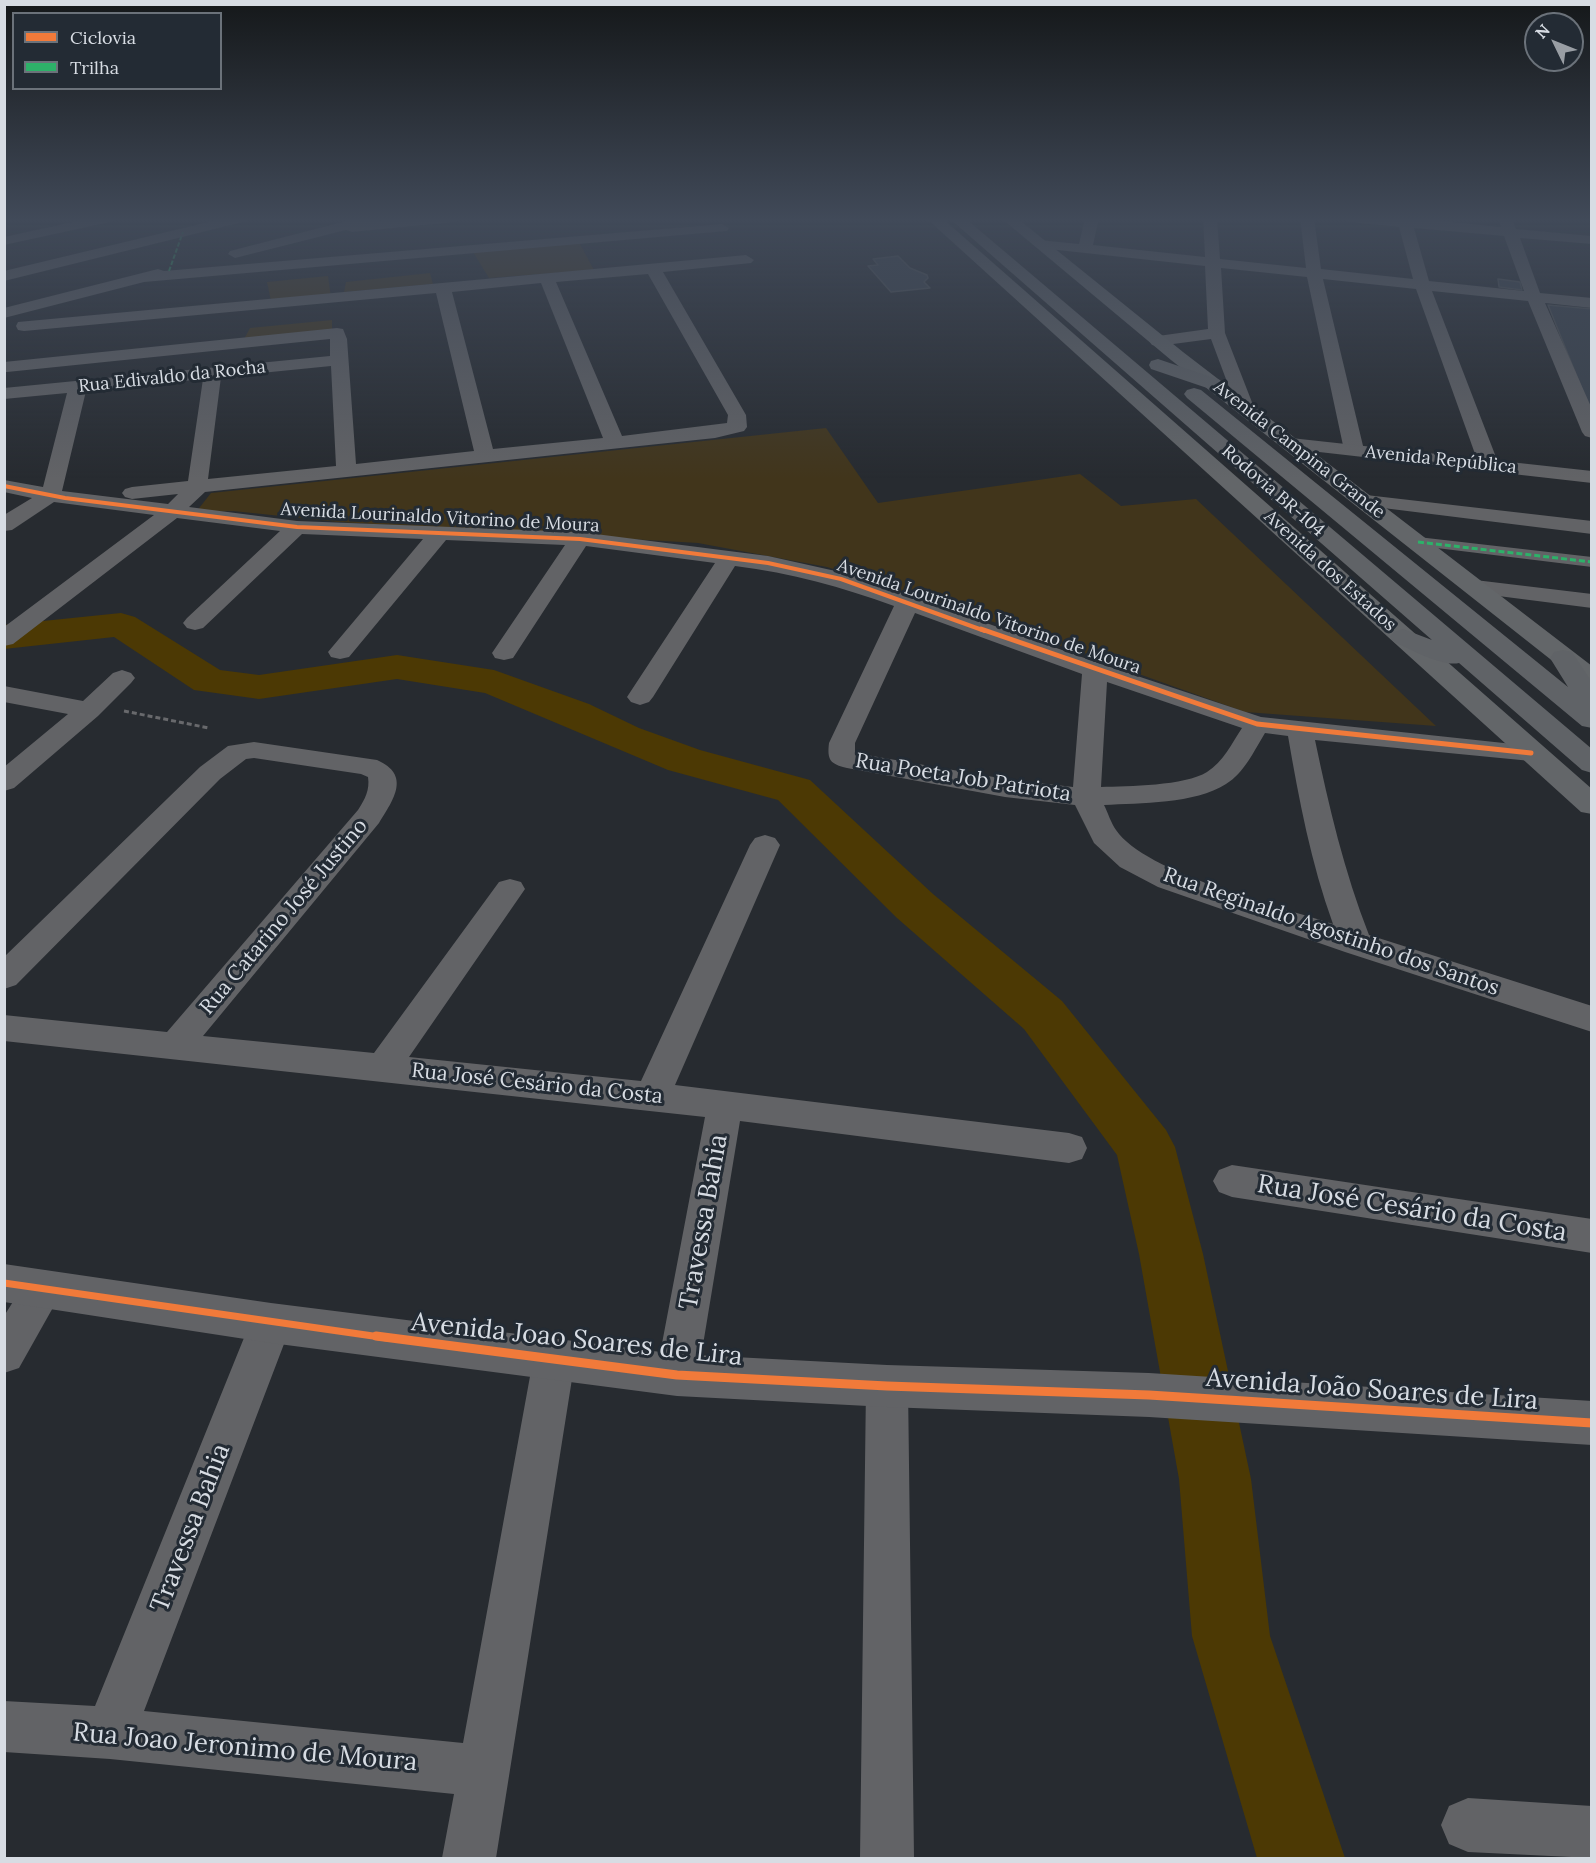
<!DOCTYPE html>
<meta charset="utf-8">
<style>
body{margin:0}
#map{position:relative;width:1596px;height:1863px;overflow:hidden;background:#272b30;font-family:Lora,serif}
canvas{display:block}
.frame{position:absolute;inset:0;border:6px solid #d7dce3;pointer-events:none}
.legend{position:absolute;left:12px;top:12px;width:210px;height:78px;box-sizing:border-box;background:#232b34;border:2px solid #6b727a;margin:0;padding:8px 10px;list-style:none;font-size:18px;color:#d7dce3}
.legend li{display:flex;align-items:center;gap:12px;height:30px}
.legend b{width:30px;border:2px solid #6b727a}
.north{position:absolute;left:1524px;top:12px;width:60px;height:60px;box-sizing:border-box;background:#232b34;border:2px solid #6b727a;border-radius:50%;rotate:313deg;font-size:16px;font-weight:700;line-height:24px;text-align:center;color:#d7dce3}
.north::after{content:'';display:block;margin:auto;width:21px;height:27px;background:#999ea4;clip-path:polygon(50% 0,100% 100%,50% 72%,0 100%)}
</style>
<div id="map">
<canvas width="1596" height="1863"></canvas>
<div class="frame"></div>
<ul class="legend">
<li><b style="height:8px;background:#f17a3a"></b>Ciclovia</li>
<li><b style="height:8px;background:#2db169"></b>Trilha</li>
</ul>
<div class="north">N</div>
</div>
<script>
const context = document.querySelector('canvas').getContext('2d');
context.lineJoin = 'round';
function paint(path, color) { context.fillStyle = color; context.fill(path, 'evenodd'); }
function trace(path, color, width, dash) { context.strokeStyle = color; context.lineWidth = width; context.lineCap = dash ? 'butt' : 'round'; context.setLineDash(dash || []); context.stroke(path); }
function drawText(font, color, halo, rows, align = 'center') {
  context.font = font + ' Lora,serif'; context.lineWidth = 6; context.setLineDash([]); context.textBaseline = 'middle'; context.strokeStyle = halo; context.fillStyle = color; for (const [text, x, y, turn = 0] of rows) {
    context.save(); context.translate(x, y); context.rotate((+turn || 0) * Math.PI / 180); context.textAlign = isNaN(turn) ? turn : align; if (halo) context.strokeText(text, 0, 0); context.fillText(text, 0, 0); context.restore();
  }
}
paint(new Path2D(`
 M 579,242 L 594,270 L 489,278 L 473,252 Z
 M 430,273 L 433,284 L 344,292 L 346,282 Z
 M 328,276 L 331,298 L 271,301 L 267,282 Z
 M 332,320 L 332,332 L 243,341 L 250,328 Z
 M 826,428 L 878,503 L 1080,474 L 1121,506 L 1196,499 L 1436,726 L 1245,712 L 960,610 L 827,567 L 698,543 L 339,522 L 233,511 L 196,512 L 211,493 Z`), '#41351b');
paint(new Path2D(`
 M 121,613 L 135,617 L 220,670 L 259,675 L 397,655 L 494,670 L 589,704 L 639,728 L 700,750 L 810,780 L 933,894 L 1062,1001 L 1166,1130 L 1175,1147 L 1203,1254 L 1251,1479 L 1270,1636 L 1345,1858 L 1257,1858 L 1192,1636 L 1179,1479 L 1139,1254 L 1117,1155 L 1024,1029 L 897,918 L 778,800 L 668,770 L 485,693 L 397,679 L 259,699 L 194,690 L 114,637 L 4,649 L 4,625 Z`), '#4c3904');
const building = new Path2D(`
 M 898,256 L 910,268 L 927,275 L 928,278 L 924,282 L 930,288 L 891,292 L 868,266 L 878,265 L 873,259 Z
 M 1498,279 L 1520,282 L 1522,290 L 1499,287 Z
 M 1548,305 L 1592,309 L 1592,414 Z`);
paint(building, '#3a424c');
trace(building, '#4e5256', 1.5);
trace(new Path2D(`
 M 124,711 L 209,728`), '#68696c', 3, [5, 3]);
paint(new Path2D(`
 M 1418,537 L 1592,557 L 1592,567 L 1412,545 L 1410,542 Z`), '#626366');
paint(new Path2D(`
 M 91,218 L 117,218 L 110,222 L 4,245 L 4,237 Z
 M 225,218 L 249,218 L 247,221 L 4,281 L 4,271 Z
 M 358,218 L 381,218 L 378,221 L 412,218 L 462,218 L 455,222 L 352,232 L 346,230 L 235,258 L 228,254 L 230,251 Z
 M 1085,218 L 1099,218 L 1093,245 L 1205,257 L 1203,218 L 1217,218 L 1220,259 L 1306,268 L 1300,218 L 1314,218 L 1321,269 L 1413,279 L 1399,227 L 1350,222 L 1343,218 L 1411,218 L 1501,227 L 1498,218 L 1512,218 L 1516,229 L 1592,236 L 1592,244 L 1520,238 L 1540,293 L 1592,298 L 1592,308 L 1545,303 L 1592,409 L 1592,438 L 1585,436 L 1582,432 L 1528,301 L 1432,291 L 1499,465 L 1496,469 L 1482,469 L 1479,465 L 1416,289 L 1323,279 L 1364,450 L 1361,454 L 1347,454 L 1344,450 L 1307,277 L 1221,268 L 1225,333 L 1255,410 L 1253,414 L 1239,414 L 1211,339 L 1158,346 L 1152,345 L 1149,341 L 1152,337 L 1158,336 L 1208,329 L 1205,266 L 1039,248 L 1032,244 L 1039,240 L 1079,244 ZM 1414,228 L 1504,236 L 1524,291 L 1429,281 Z
 M 722,224 L 729,228 L 727,231 L 144,282 L 4,318 L 4,308 L 158,269 L 164,271 Z
 M 746,255 L 754,260 L 751,263 L 663,272 L 746,415 L 747,427 L 744,431 L 715,438 L 205,492 L 189,507 L 297,521 L 580,532 L 768,556 L 849,574 L 1104,665 L 1261,717 L 1541,747 L 1545,753 L 1541,759 L 1531,761 L 1315,740 C 1329,807 1344,871 1369,935 L 1592,1006 L 1592,1032 L 1345,952 L 1158,887 L 1120,867 L 1094,843 L 1075,805 L 1005,797 L 847,768 C 830,764 827,760 829,743 L 894,606 C 841,587 792,573 735,566 L 653,697 L 649,702 L 640,705 L 631,702 L 627,697 L 715,563 L 586,546 L 513,658 L 504,660 L 495,658 L 492,653 L 565,545 L 446,540 L 349,657 L 340,659 L 331,657 L 328,652 L 423,539 L 302,534 L 203,628 L 195,630 L 187,628 L 183,623 L 187,618 L 280,531 L 177,518 L 13,644 L 4,646 L 4,627 L 154,515 L 54,502 L 12,530 L 4,531 L 4,515 L 32,498 L 4,492 L 4,480 L 43,487 L 67,393 L 4,399 L 4,388 L 330,356 L 330,339 L 7,372 L 4,372 L 4,362 L 337,328 L 343,329 L 347,339 L 356,464 L 474,451 L 436,293 L 24,331 L 18,330 L 16,326 L 18,322 ZM 648,274 L 728,415 L 727,423 L 622,436 L 556,282 ZM 541,283 L 603,438 L 493,449 L 452,292 ZM 331,366 L 336,466 L 208,479 L 221,377 ZM 203,379 L 188,481 L 132,487 L 125,489 L 122,493 L 125,497 L 132,499 L 178,494 L 168,504 L 62,491 L 86,391 ZM 915,613 L 1082,674 L 1073,787 L 1005,779 L 855,753 L 855,743 ZM 1107,682 L 1242,728 C 1232,743 1223,762 1207,772 C 1185,786 1128,786 1101,787 ZM 1265,733 L 1288,736 C 1299,800 1311,863 1333,924 C 1281,907 1145,873 1116,830 C 1111,823 1108,813 1104,805 C 1140,803 1195,804 1226,784 C 1244,773 1254,751 1265,733 Z
 M 1366,495 L 1592,521 L 1592,534 L 1359,505 L 1356,501 L 1359,497 Z
 M 1475,580 L 1592,594 L 1592,608 L 1467,592 L 1463,587 L 1467,582 Z
 M 122,670 L 131,673 L 135,678 L 131,683 L 98,716 L 14,788 L 4,791 L 4,767 L 68,714 L 4,702 L 4,686 L 83,701 L 113,673 Z
 M 254,742 L 377,760 C 411,775 394,799 379,823 L 203,1036 L 374,1053 L 499,882 L 510,879 L 521,882 L 525,889 L 409,1057 L 641,1081 L 750,845 L 755,838 L 765,835 L 775,838 L 780,845 L 675,1085 L 1069,1133 L 1082,1137 L 1087,1148 L 1082,1159 L 1069,1163 L 740,1121 L 698,1375 L 692,1389 L 677,1395 L 662,1389 L 656,1375 L 705,1117 L 4,1041 L 4,1015 L 167,1032 L 358,810 C 365,799 370,790 368,777 L 361,774 L 254,758 L 246,759 L 220,779 L 16,985 L 4,989 L 4,957 L 200,767 L 228,746 Z
 M 1232,1165 L 1592,1219 L 1592,1253 L 1232,1197 L 1219,1192 L 1213,1181 L 1219,1170 Z
 M 44,1270 L 58,1275 L 64,1288 L 19,1368 L 4,1373 L 4,1316 L 30,1275 Z
 M 271,1304 L 286,1310 L 292,1323 L 144,1711 L 463,1743 L 533,1360 L 539,1346 L 554,1340 L 569,1346 L 575,1360 L 496,1858 L 442,1858 L 454,1794 L 110,1759 L 4,1752 L 4,1701 L 95,1706 L 250,1323 L 256,1310 Z
 M 887,1366 L 902,1372 L 908,1386 L 914,1858 L 860,1858 L 866,1386 L 872,1372 Z
 M 1468,1798 L 1592,1806 L 1592,1858 L 1468,1852 L 1449,1844 L 1441,1825 L 1449,1806 Z`), '#626366');
paint(new Path2D(`
 M 1291,438 L 1592,471 L 1592,483 L 1284,448 L 1281,444 L 1284,440 Z
 M 4,1264 L 271,1303 L 677,1354 L 887,1365 L 1149,1373 L 1592,1401 L 1592,1445 L 1149,1417 L 887,1407 L 677,1396 L 271,1343 L 4,1302 Z`), '#626366');
paint(new Path2D(`
 M 926,218 L 942,218 L 1592,789 L 1592,814 L 1581,812 Z
 M 1001,218 L 1017,218 L 1183,352 L 1592,666 L 1592,687 L 1583,685 L 1171,360 Z`), '#636669');
paint(new Path2D(`
 M 949,218 L 965,218 L 1592,749 L 1592,773 L 1582,770 L 1459,663 C 1442,667 1410,649 1394,642 L 1390,637 L 1394,632 L 1403,629 L 1432,640 Z
 M 1158,359 L 1220,380 L 1222,384 L 1220,388 L 1213,390 L 1151,369 L 1149,365 L 1151,361 Z
 M 1194,388 L 1201,390 L 1568,687 L 1550,658 L 1554,652 L 1563,650 L 1572,652 L 1592,682 L 1592,728 L 1582,726 L 1187,398 L 1184,394 L 1187,390 Z`), '#606367');
trace(new Path2D(`
 M 169,271 L 183,232`), '#2db169', 2, [4.5, 2]);
trace(new Path2D(`
 M 1418,542 L 1592,562`), '#2db169', 3, [6, 3]);
trace(new Path2D(`
 M 4,486 L 65,498 L 297,527 L 580,539 L 768,563 L 841,579 L 985,631`), '#f17a3a', 4);
trace(new Path2D(`
 M 981,629 L 1257,724 L 1531,753`), '#f17a3a', 5);
trace(new Path2D(`
 M 4,1283 L 387,1338`), '#f17a3a', 7);
trace(new Path2D(`
 M 376,1336 L 677,1375 L 887,1386 L 1149,1395 L 1592,1423`), '#f17a3a', 9);
const sky = context.createLinearGradient(0, 0, 0, 479);
sky.addColorStop(0, '#15181a');
sky.addColorStop(0.46, '#414a59');
sky.addColorStop(1, '#414a5900');
context.fillStyle = sky;
context.fillRect(0, 0, 1596, 479);
drawText('18px', '#d7dce3', '#232b34', [
 ["Rua Edivaldo da Rocha",172,377,-6],
 ["Avenida Campina Grande",1299,450,38],
 ["Avenida República",1441,460,6],
 ["Rodovia BR-104",1273,491,41],
 ["Avenida Lourinaldo Vitorino de Moura",440,518,3],
 ["Avenida dos Estados",1330,571,42],
 ["Avenida Lourinaldo Vitorino de Moura",989,617,19]
]);
drawText('21px', '#d7dce3', '#232b34', [
 ["Rua Poeta Job Patriota",963,778,9],
 ["Rua Catarino José Justino",284,917,-50],
 ["Rua Reginaldo Agostinho dos Santos",1331,932,19],
 ["Rua José Cesário da Costa",537,1084,6]
]);
drawText('26px', '#d7dce3', '#232b34', [
 ["Rua José Cesário da Costa",1412,1209,9],
 ["Travessa Bahia",704,1222,-80],
 ["Avenida Joao Soares de Lira",577,1340,6],
 ["Avenida João Soares de Lira",1372,1390,4],
 ["Travessa Bahia",191,1528,-69],
 ["Rua Joao Jeronimo de Moura",245,1748,5]
]);
</script>
